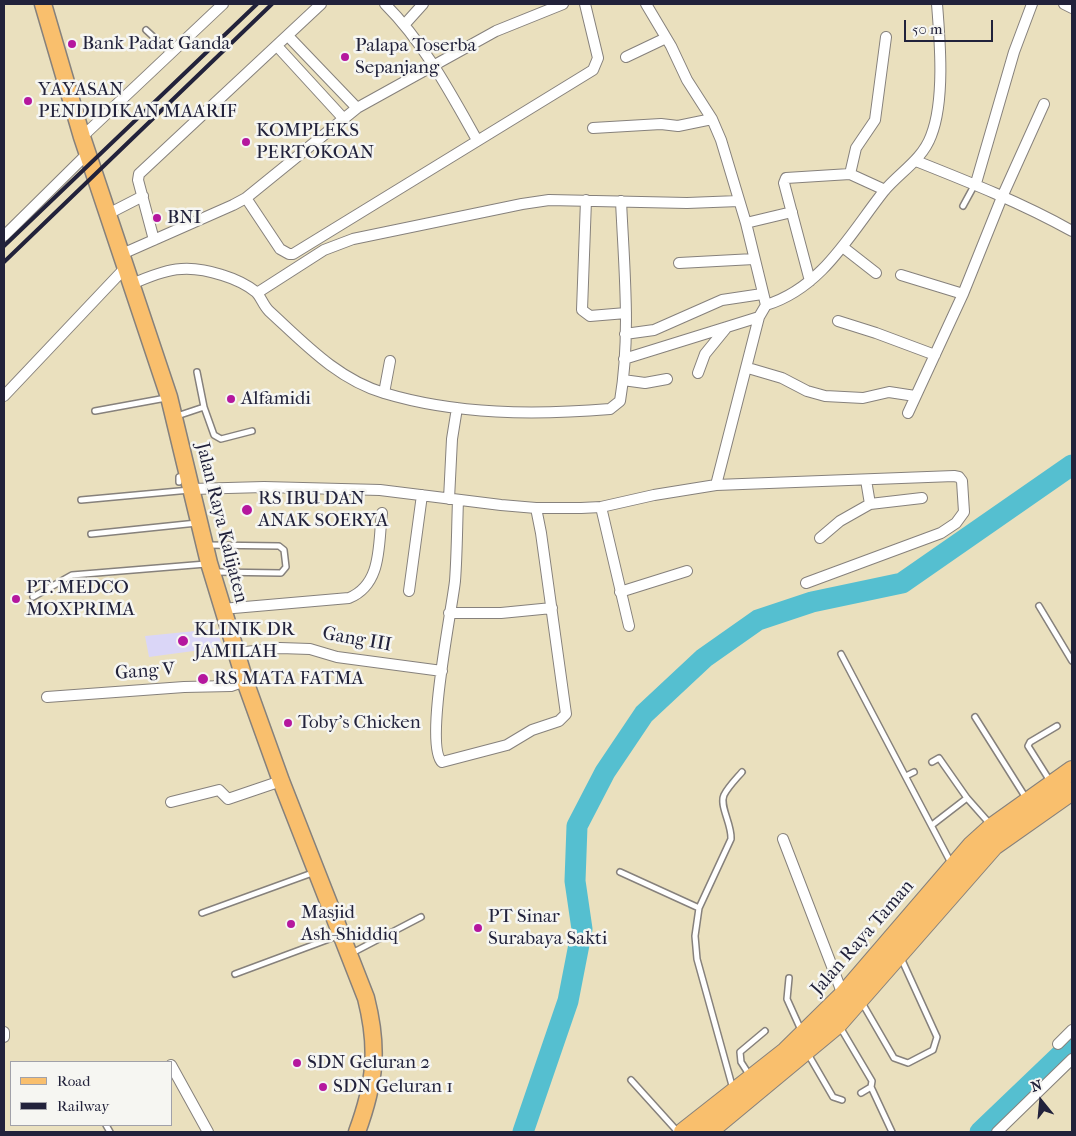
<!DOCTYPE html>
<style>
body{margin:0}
#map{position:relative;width:1076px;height:1136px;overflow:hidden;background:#eae0be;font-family:"IM FELL French Canon",serif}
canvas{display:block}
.frame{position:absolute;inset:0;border:5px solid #22223b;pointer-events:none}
.legend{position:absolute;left:10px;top:1061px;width:162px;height:65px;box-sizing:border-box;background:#f6f6f2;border:1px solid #a1a1a9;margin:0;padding:6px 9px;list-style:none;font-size:15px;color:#22223b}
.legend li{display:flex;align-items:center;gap:10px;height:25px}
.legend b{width:25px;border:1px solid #a1a1a9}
.north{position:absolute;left:1016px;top:1076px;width:50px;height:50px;-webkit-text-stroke:4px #f6f6f2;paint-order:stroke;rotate:343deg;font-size:14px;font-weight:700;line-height:20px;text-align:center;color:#22223b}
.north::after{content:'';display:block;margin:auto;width:18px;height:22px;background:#22223b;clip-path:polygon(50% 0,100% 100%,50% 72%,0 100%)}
.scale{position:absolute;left:904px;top:20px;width:89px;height:22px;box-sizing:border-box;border:2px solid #22223b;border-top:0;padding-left:6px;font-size:15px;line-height:18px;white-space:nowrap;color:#22223b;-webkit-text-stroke:4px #f6f6f2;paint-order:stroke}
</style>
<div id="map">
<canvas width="1076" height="1136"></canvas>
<div class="frame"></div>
<ul class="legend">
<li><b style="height:6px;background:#f9bf6d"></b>Road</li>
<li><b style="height:6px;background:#22223b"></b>Railway</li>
</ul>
<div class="north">N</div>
<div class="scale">50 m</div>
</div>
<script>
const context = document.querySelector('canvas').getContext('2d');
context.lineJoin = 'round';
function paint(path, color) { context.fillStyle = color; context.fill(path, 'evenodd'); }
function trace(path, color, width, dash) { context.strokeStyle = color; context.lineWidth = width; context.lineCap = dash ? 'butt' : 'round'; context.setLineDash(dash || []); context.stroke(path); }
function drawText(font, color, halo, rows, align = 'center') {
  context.font = font + ' "IM FELL French Canon",serif'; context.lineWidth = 5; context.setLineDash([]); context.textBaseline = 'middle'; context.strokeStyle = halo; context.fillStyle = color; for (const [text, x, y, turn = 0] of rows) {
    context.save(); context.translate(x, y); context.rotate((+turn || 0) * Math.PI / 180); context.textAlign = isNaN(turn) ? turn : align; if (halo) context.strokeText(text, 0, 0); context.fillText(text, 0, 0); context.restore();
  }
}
paint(new Path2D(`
 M 216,629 L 223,647 L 149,657 L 145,636 Z`), '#dad6f7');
trace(new Path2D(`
 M 523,1132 L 568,1001 L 582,929 L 575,881 L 577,826 L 605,772 L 644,714 L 704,658 L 758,620 L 812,602 L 902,583 L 1072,465
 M 980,1132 L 1072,1044`), '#55bfd0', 21);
const service = new Path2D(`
 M 146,30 L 171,53
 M 963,206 L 975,184
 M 197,372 L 204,407
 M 95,411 L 166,398
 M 177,416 L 204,407 L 214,435 L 221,439 L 252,431
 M 179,482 L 179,477 L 186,475
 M 81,500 L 190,490
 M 91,534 L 197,523
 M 207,545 L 279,546 L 284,550 L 286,567 L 281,573 L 216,572
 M 33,597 L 72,575 L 206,564
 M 1039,606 L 1072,661
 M 841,654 L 951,863
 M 975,717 L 1026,798
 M 932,762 L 939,758 L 967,798 L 990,824
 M 906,776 L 914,772
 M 1050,781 L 1028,746 L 1030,742 L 1057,726
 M 932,825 L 967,798
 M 620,872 L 699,908
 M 202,913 L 315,872
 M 352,953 L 421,917
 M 235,974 L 340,935
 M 789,978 L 787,999 L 801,1030
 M 861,1001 L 894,1058 L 908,1063 L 933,1050 L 937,1037 L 901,958
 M 840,1027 L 872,1081 L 871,1087 L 861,1093
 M 808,1054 L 833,1097 L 842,1100
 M 750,1076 L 741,1062 L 740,1052 L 765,1031
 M 631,1080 L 678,1132
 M 871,1087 L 892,1132
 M 733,1089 L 697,959 L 695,936 L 699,908 L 731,839 C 732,824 719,806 724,795 C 728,787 736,779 742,772
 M 106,1125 L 110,1132`);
const minor = new Path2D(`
 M 385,4 C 424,43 450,92 477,140
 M 646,4 L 671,46 L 687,80 L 712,119 L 721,140 L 746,223 L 766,305 L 759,317 L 716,485
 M 1064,4 L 1072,8
 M 405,24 L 423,4
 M 288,36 L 357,108
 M 277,46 L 343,118
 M 626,57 L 666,38
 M 593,128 L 661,124 L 678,126 L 712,119
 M 82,137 L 223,4
 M 916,161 C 969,182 1022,203 1072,231
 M 850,174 L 856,148 L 875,120 L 886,37
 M 976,183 L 1014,52 L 1032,4
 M 246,198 L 280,249 L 289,254 L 293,254 L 593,70 L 598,58 L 585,4
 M 586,200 L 582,310 L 590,316 L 626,313
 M 108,214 L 143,196
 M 746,223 L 792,212
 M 4,236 L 87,154
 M 154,240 L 138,180 L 139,174 L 321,4
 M 844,248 L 876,273
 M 122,254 L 233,205 L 246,198 L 357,108 L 496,31 L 563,4
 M 679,263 L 754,259
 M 901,275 L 963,294
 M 810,281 L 784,183 L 786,178 L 850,174 L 885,190
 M 132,284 C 166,269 186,263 222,275 C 235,279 246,284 256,292 C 261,297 263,305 269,311 C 304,343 337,379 384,393 C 457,415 535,415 610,409 L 620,401 C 631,336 624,267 621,201
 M 257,293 L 324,250 L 353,239 L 522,204 L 549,200 L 687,203 L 739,201
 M 766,305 C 822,288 850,234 884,191 C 900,172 922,160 931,136 C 945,101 940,41 937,4
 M 838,321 L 876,333 L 935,355
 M 625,334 L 654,330 L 722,300 L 762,294
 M 624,359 L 727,327
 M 748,368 L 782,378 L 807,391 L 825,396 L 863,398 L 889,392 L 915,396
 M 698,373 L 705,354 L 727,327 L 759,317
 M 623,380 L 645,383 L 667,379
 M 384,393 L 390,361
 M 4,396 L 126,267
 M 908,413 L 963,294 L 1002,197 L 1044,104
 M 192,489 L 264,487 L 380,490 L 501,505 L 536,508 L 581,508 L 601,507 L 654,495 L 716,485 L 954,476 L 959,477 L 962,481 L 964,512 L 956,523 L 941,533 L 806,583
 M 449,499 L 452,439 L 457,408
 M 458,500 C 457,527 457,554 455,581 C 452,609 424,746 442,762 L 507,745 L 532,730 L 559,721 L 566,714 L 541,533 L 536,508
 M 870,504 L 922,498
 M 601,507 L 629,626
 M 820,538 L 840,521 L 870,504 L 866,480
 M 409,591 L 422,495
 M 620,592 L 687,571
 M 222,609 L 349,598 C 383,584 378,543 382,513
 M 449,613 L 501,613 L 552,608
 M 237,653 L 280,648 L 310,649 L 337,657 L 442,671
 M 47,697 L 184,687 L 231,686 L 245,681
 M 171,802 L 219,790 L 228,799 L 281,781
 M 783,839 L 843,995
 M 4,1032 L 4,1037
 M 1058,1044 L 1072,1030
 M 171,1065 L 208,1132
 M 997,1132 L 1072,1059`);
const primary = new Path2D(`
 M 43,4 L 82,137 L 169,397 L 209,563 L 245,681 L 281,781 L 366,998 C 379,1049 375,1083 357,1132`);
const trunk = new Path2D(`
 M 683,1132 L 786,1051 L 843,995 L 971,846 L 992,827 L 1072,770
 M 708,1132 L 838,1024 L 994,846 L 1072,791`);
trace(service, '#86817c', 8);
trace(minor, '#86817c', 12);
trace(primary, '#86817c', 19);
trace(trunk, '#86817c', 20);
trace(service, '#fff', 5);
trace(minor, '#fff', 10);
trace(primary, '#f9bf6d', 16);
trace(trunk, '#f9bf6d', 18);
trace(new Path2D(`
 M 4,246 L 257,4
 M 4,262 L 272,4`), '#22223b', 4);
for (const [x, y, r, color] of [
 [72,44,5,"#b5179e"],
 [345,57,5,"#b5179e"],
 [28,101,5,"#b5179e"],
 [246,142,5,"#b5179e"],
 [157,218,5,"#b5179e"],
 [231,399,5,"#b5179e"],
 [247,510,6,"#b5179e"],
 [16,599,5,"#b5179e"],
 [183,641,6,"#b5179e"],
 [203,679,6,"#b5179e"],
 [288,723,5,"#b5179e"],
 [291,924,5,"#b5179e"],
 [478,928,5,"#b5179e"],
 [297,1063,5,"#b5179e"],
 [323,1087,5,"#b5179e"]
]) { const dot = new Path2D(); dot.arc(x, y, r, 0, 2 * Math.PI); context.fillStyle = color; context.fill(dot); trace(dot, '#f6f6f2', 2); }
drawText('19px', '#22223b', '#f6f6f2', [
 ["Bank Padat Ganda",82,44],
 ["Palapa Toserba",355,46],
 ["Sepanjang",355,68],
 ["YAYASAN",38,90],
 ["PENDIDIKAN MAARIF",38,112],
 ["KOMPLEKS",256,131],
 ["PERTOKOAN",256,153],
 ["BNI",167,218],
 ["Alfamidi",241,399],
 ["RS IBU DAN",258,499],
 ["ANAK SOERYA",258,521],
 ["PT. MEDCO",26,588],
 ["MOXPRIMA",26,610],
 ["KLINIK DR",194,630],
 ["JAMILAH",194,652],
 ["RS MATA FATMA",214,679],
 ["Toby's Chicken",298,723],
 ["Masjid",301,913],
 ["Ash-Shiddiq",301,935],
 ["PT Sinar",488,917],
 ["Surabaya Sakti",488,939],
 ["SDN Geluran 2",307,1063],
 ["SDN Geluran 1",333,1087]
], 'left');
drawText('19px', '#22223b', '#f6f6f2', [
 ["Jalan Raya Kalijaten",221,523,76],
 ["Gang III",357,640,10],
 ["Gang V",145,672,-4],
 ["Jalan Raya Taman",863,938,-49]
]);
</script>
